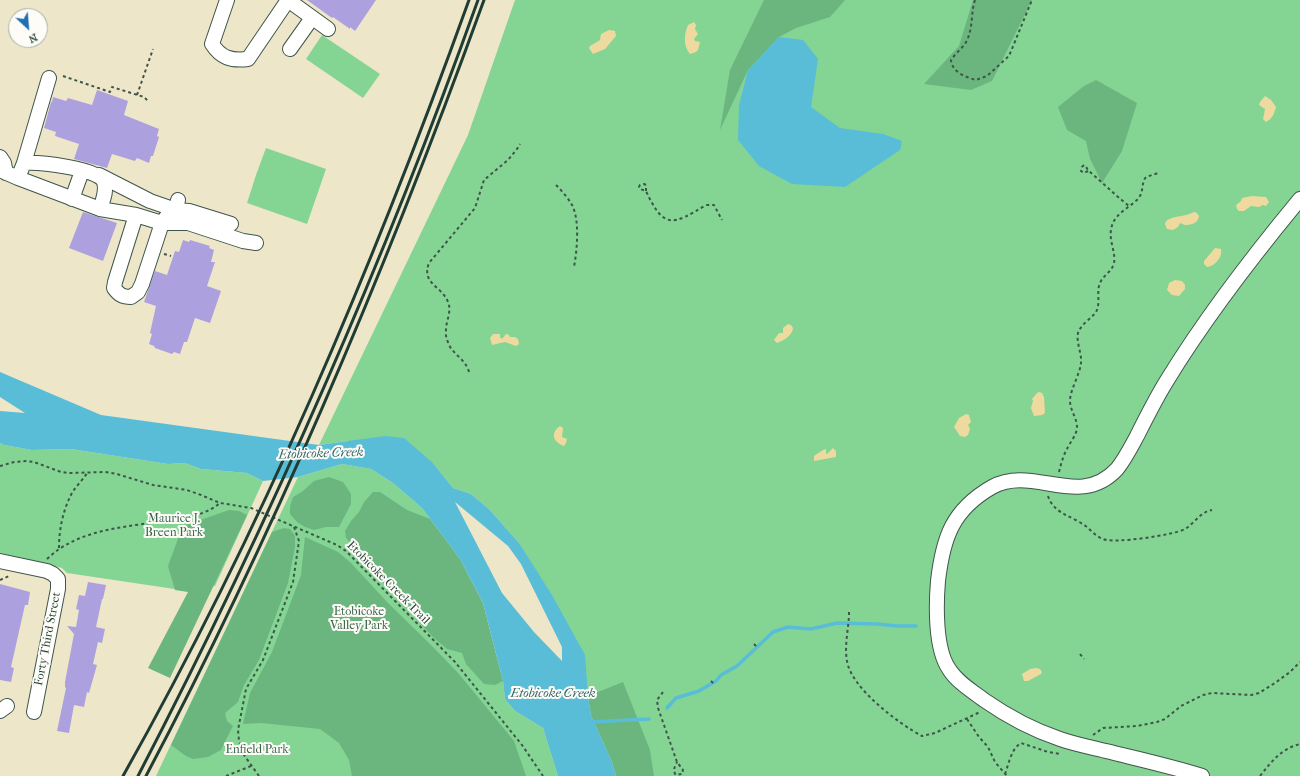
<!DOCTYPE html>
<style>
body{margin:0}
#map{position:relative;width:1300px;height:776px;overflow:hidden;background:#eee6c9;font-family:"IM FELL French Canon",serif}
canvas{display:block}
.north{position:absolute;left:8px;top:8px;width:40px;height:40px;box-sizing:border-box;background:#fdfcf7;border:1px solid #a4b0a9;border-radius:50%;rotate:154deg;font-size:11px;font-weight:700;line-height:16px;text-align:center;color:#1f3d34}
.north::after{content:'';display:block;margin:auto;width:14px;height:18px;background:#1f6fb2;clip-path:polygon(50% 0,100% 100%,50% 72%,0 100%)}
</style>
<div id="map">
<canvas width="1300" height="776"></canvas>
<div class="north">N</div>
</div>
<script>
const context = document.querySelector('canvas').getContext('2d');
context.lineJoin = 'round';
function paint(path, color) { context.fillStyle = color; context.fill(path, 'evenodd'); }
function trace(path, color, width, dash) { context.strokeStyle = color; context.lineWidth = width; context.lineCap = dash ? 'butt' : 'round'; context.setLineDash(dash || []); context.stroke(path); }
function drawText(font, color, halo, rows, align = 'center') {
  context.font = font + ' "IM FELL French Canon",serif'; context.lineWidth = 4; context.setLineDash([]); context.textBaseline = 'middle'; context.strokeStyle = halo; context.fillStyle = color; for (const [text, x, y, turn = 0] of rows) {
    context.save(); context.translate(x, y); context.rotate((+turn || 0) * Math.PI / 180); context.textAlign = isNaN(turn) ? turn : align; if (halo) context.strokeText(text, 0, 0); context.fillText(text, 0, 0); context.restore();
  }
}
paint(new Path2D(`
 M 515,0 L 1300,0 L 1300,776 L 616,776 L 612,762 L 591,715 L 588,696 L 519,543 L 489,509 L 471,494 L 453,488 L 433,463 L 348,441 L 319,445 L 468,135 Z
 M 322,35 L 380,74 L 363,98 L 306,59 Z
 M 266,148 L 326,169 L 307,224 L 247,203 L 256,175 Z
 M 0,443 L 4,445 L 32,450 L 71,449 L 168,464 L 185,463 L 201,469 L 247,473 L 263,481 L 215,586 L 188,591 L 67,573 L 62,568 L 0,553 Z
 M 342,464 L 371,469 L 393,483 L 422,508 L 460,559 L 503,681 L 505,699 L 515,711 L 543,728 L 558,776 L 156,776 L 298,477 Z`), '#84d494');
paint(new Path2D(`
 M 764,0 L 845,0 L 830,17 L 796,28 L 779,37 L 748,70 L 720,130 L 730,70 Z
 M 973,0 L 1032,0 L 992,81 L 971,90 L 924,84 L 959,46 Z
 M 1096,80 L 1137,103 L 1122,151 L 1102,183 L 1090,159 L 1086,141 L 1067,130 L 1058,107 L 1084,86 Z
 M 329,477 L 343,482 L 351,494 L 351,504 L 339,527 L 326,527 L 314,530 L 305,527 L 297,522 L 290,514 L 290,506 L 293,497 L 303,491 L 314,481 Z
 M 373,492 L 380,492 L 407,510 L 430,519 L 460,559 L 483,603 L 503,681 L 495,685 L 484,684 L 466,664 L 462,653 L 447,649 L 433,637 L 359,557 L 353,546 L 346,538 L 345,531 L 351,521 L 359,512 L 364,502 Z
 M 229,510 L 239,511 L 247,515 L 170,678 L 148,668 L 188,592 L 175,590 L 168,566 L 179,536 L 186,525 Z
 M 284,528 L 290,529 L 295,536 L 295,547 L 288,583 L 259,660 L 244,685 L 238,702 L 225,713 L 227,721 L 233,726 L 221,750 L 208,757 L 193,759 L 186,756 L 171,745 L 272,532 Z
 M 305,537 L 338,552 L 351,563 L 388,603 L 432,646 L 459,674 L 514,741 L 526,776 L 352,776 L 349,760 L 339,743 L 320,729 L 261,723 L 243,724 L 250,693 L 272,652 L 301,575 Z
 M 623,682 L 650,750 L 654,776 L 616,776 L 612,762 L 591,715 L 588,696 Z`), '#6bb67e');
paint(new Path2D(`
 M 694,22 L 696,25 L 695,29 L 698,34 L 694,39 L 695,41 L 700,42 L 698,50 L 696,52 L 690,54 C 683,46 684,34 688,25 Z
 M 609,30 L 615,31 L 616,36 L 605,49 L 593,54 L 589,48 L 590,46 L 600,40 L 601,34 Z
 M 1265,96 L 1271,100 L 1276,107 C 1274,114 1273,118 1266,122 L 1263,119 L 1265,109 L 1259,105 L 1260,102 Z
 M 1252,196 L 1266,197 L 1269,202 L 1266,206 L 1263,205 L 1259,207 L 1251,206 L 1244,211 L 1239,211 L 1237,209 L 1236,205 L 1241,201 L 1242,198 Z
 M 1194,212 L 1197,213 L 1199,216 C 1198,223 1192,225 1185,225 L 1180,223 L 1178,227 L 1173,230 L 1167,229 L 1165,224 L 1166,221 C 1175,215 1185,217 1194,212 Z
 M 1215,248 L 1221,249 C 1223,257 1215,266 1207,267 L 1204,264 L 1204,261 Z
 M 1175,280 L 1182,281 L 1185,285 L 1185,289 L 1179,296 L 1172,295 L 1167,290 L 1169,283 Z
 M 788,324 L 791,325 L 793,328 C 793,335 783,341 777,343 L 774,340 L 779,333 L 783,333 L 783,328 Z
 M 493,334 L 500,334 L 500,337 L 502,339 L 506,334 L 509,335 L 510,337 L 515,337 L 518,339 L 519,344 L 516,346 L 505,342 L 492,345 L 490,338 Z
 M 1039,392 L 1042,393 L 1044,397 L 1045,413 L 1042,415 L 1034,416 L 1031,408 L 1033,401 L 1032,399 L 1037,393 Z
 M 966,414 L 969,415 L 971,422 L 968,425 L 970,429 L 968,435 L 965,437 L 960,436 L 954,427 L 959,418 Z
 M 560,426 L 563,428 L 562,437 L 567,439 L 566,443 L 564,446 C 553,442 550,433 560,426 Z
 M 833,448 L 836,451 L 836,457 L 814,461 L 814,456 C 817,454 822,450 826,449 L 826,453 L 827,454 Z
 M 1036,668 L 1040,669 L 1042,672 L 1041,674 L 1028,681 L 1024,681 L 1022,674 L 1030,669 Z`), '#eeda9e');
paint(new Path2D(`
 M 779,37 L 803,40 L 818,59 L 811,107 L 840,128 L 883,134 L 902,141 L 900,150 L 845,187 L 792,184 L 759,166 L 738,140 L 739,105 L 748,70 Z
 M 0,372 L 101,415 L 319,445 L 385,436 L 404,438 L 433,463 L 453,488 L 471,494 L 489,509 L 519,543 L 552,595 L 585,655 L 588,696 L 591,715 L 612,762 L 616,776 L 558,776 L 543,728 L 515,711 L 505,699 L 503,681 L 483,603 L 460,559 L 422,508 L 393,483 L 371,469 L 342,464 L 298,477 L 263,481 L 247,473 L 201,469 L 185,463 L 168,464 L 71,449 L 32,450 L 4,445 L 0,443 L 0,411 L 25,413 L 0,397 ZM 455,502 L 508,546 L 521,564 L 562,647 L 562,661 L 534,632 L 502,593 Z`), '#59bdd7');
trace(new Path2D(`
 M 667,708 L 676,698 L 699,691 L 716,681 L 721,675 L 737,666 L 773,632 L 788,627 L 811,629 L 837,623 L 877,624 L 897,626 L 916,626
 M 590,722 L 649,719`), '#59bdd7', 3.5);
paint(new Path2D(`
 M 307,0 L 376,0 L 355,31 L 350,27 L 350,29 L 333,17 L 332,18 Z
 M 97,90 L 128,101 L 124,115 L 159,129 L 157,136 L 159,137 L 153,156 L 151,156 L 149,163 L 137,158 L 135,161 L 112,154 L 107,168 L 74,159 L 79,144 L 55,136 L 56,132 L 44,128 L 51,102 L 52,102 L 53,97 L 66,101 L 68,98 L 92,105 Z
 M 83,212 L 117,223 L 103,261 L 69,248 Z
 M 183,240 L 189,242 L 190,240 L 210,246 L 209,248 L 214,250 L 211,262 L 215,262 L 207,286 L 221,291 L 210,323 L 195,318 L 187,342 L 184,342 L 180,354 L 174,352 L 172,354 L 155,348 L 154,346 L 149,344 L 152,334 L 150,333 L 156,306 L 144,302 L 155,271 L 167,275 L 175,251 L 179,252 Z
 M 88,582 L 106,585 L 103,599 L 102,599 L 96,627 L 105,629 L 102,643 L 98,642 L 93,664 L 97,665 L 89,693 L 87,692 L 84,707 L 74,705 L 69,733 L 57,731 L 66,688 L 65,687 L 65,682 L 74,634 L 67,626 L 76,627 L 79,610 L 76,609 L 79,595 L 85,596 Z
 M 0,584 L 30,592 L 28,605 L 25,605 L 11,667 L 14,668 L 11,682 L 0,680 Z`), '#aca1de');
const minor = new Path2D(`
 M 227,0 L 212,44 C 221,58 231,61 248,59 L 288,0
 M 288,0 L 328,29
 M 290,49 L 312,18
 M 0,157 L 4,163 L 6,173
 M 24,163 L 49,78
 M 0,170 L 18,178 L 100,209 L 136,215 L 162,223 L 188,223 L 243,241 L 256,243
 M 99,175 L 150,201 L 176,210 L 178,200
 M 18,178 L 24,163 C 38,162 99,168 104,182 C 107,191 103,200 100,209
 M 72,199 L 82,171
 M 136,215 L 115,282 L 114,288 C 119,295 123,297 131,297 L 138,292 L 142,284 L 162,223 L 167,216 L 176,210 L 189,211 L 231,224
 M 0,561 L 47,571 L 53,574 L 58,579 L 58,589 L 34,712
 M 0,711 L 7,706
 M 1202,776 C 1170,766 1138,759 1106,751 C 1090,747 1074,744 1060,739 C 1033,730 1007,716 984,700 C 972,691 957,682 949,669 C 935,649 936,605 938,581 C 943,538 952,510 992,487 C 1033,464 1079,510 1117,469 C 1125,459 1131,447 1137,436 C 1146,418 1155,400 1166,382 C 1205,318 1252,257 1300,199`);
trace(minor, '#3e564a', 16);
trace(new Path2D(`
 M 975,0 C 971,12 973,25 968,38 C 965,47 956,52 951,60 C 952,72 965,77 976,80 L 987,76 L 1009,56 L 1032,0
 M 63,76 L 110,92 L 112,87 L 144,97 L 149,102
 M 137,95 L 153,49
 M 1088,171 L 1084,173 L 1081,171 L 1082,167 L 1084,165 C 1087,167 1087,170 1090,172 C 1103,183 1115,195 1129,206
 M 556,185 C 562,191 568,198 572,205 C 580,220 577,251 574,267
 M 646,191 L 646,185 L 644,184 L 640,185 L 639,187 L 640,189 L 646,191 C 664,230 673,225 706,205 L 714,205 L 722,220
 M 164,254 L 171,256
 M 469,372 C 466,360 454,355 449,345 C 447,340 445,335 446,330 C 446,321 452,311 448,302 C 442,286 421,284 429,263 L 475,208 L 484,180 L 508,160 L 517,149 L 520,144
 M 0,466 L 14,462 L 26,461 L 34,462 L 61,472 L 69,473 L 105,472 L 117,474 L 153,485 L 187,490 L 201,495 L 220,503 L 251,508 L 337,545 L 346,551 L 455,662 L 522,745 L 543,776
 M 1059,472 C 1061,464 1063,456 1067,449 C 1070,442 1077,435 1077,427 C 1077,418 1070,410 1070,401 C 1070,390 1080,374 1081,363 C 1082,353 1076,343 1078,333 C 1081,324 1091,319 1096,312 C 1101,303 1096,292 1100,283 C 1103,275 1112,272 1114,263 C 1116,253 1109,241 1111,230 C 1113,214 1128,209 1138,199 C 1144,192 1141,183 1146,177 L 1158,173
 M 1048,496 C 1053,512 1068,515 1081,523 C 1089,527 1094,536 1103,539 C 1114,544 1174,535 1185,529 C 1195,523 1200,512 1212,510
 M 59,548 C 59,529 63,510 72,493 C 76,486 83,480 87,473
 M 47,559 C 78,529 125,527 165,521 C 185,518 204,516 220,503
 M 0,580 L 9,576
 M 849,612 C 849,628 844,645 847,661 C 851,688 899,724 922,736 L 935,733 L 980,712
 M 754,644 L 758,648
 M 1080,654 L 1084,659
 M 711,681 L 715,685
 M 663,692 L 657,700 L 658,708 L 677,762 L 683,770 L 682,774 L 676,775 C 672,770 675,767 677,762
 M 967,719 L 979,737 L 988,747 L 995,762 L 1007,776
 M 1093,735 L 1103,728 L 1137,726 L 1157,722 L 1165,719 L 1181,706 L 1203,695 L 1212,693 L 1251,695 L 1259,693 L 1275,683 L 1290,672 L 1300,662
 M 1005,774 C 1009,763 1011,749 1021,743 L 1048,752 L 1061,754
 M 226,776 L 251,766
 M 259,776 L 244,755 L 239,741 L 238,730 L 246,689 L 263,660 L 293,582 L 299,541 L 294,527
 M 1260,776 C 1272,761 1281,749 1300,744`), '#3e564a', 2, [3, 3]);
trace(minor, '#fff', 14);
trace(new Path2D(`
 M 123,776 C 262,529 373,267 469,0
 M 138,776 C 268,525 383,266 478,0
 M 146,776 C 278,526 388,265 484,0`), '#1f3d34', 3);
drawText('12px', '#38634c', '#fdfcf7', [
 ["Maurice J.",174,519],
 ["Breen Park",174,533],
 ["Etobicoke",359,612],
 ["Valley Park",359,626],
 ["Enfield Park",257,750]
]);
drawText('12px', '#1f3d34', '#fdfcf7', [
 ["Etobicoke Creek Trail",388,583,45],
 ["Forty Third Street",48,639,-79]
]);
drawText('italic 13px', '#306365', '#fdfcf7', [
 ["Etobicoke Creek",321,454,-2],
 ["Etobicoke Creek",553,694]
]);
</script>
